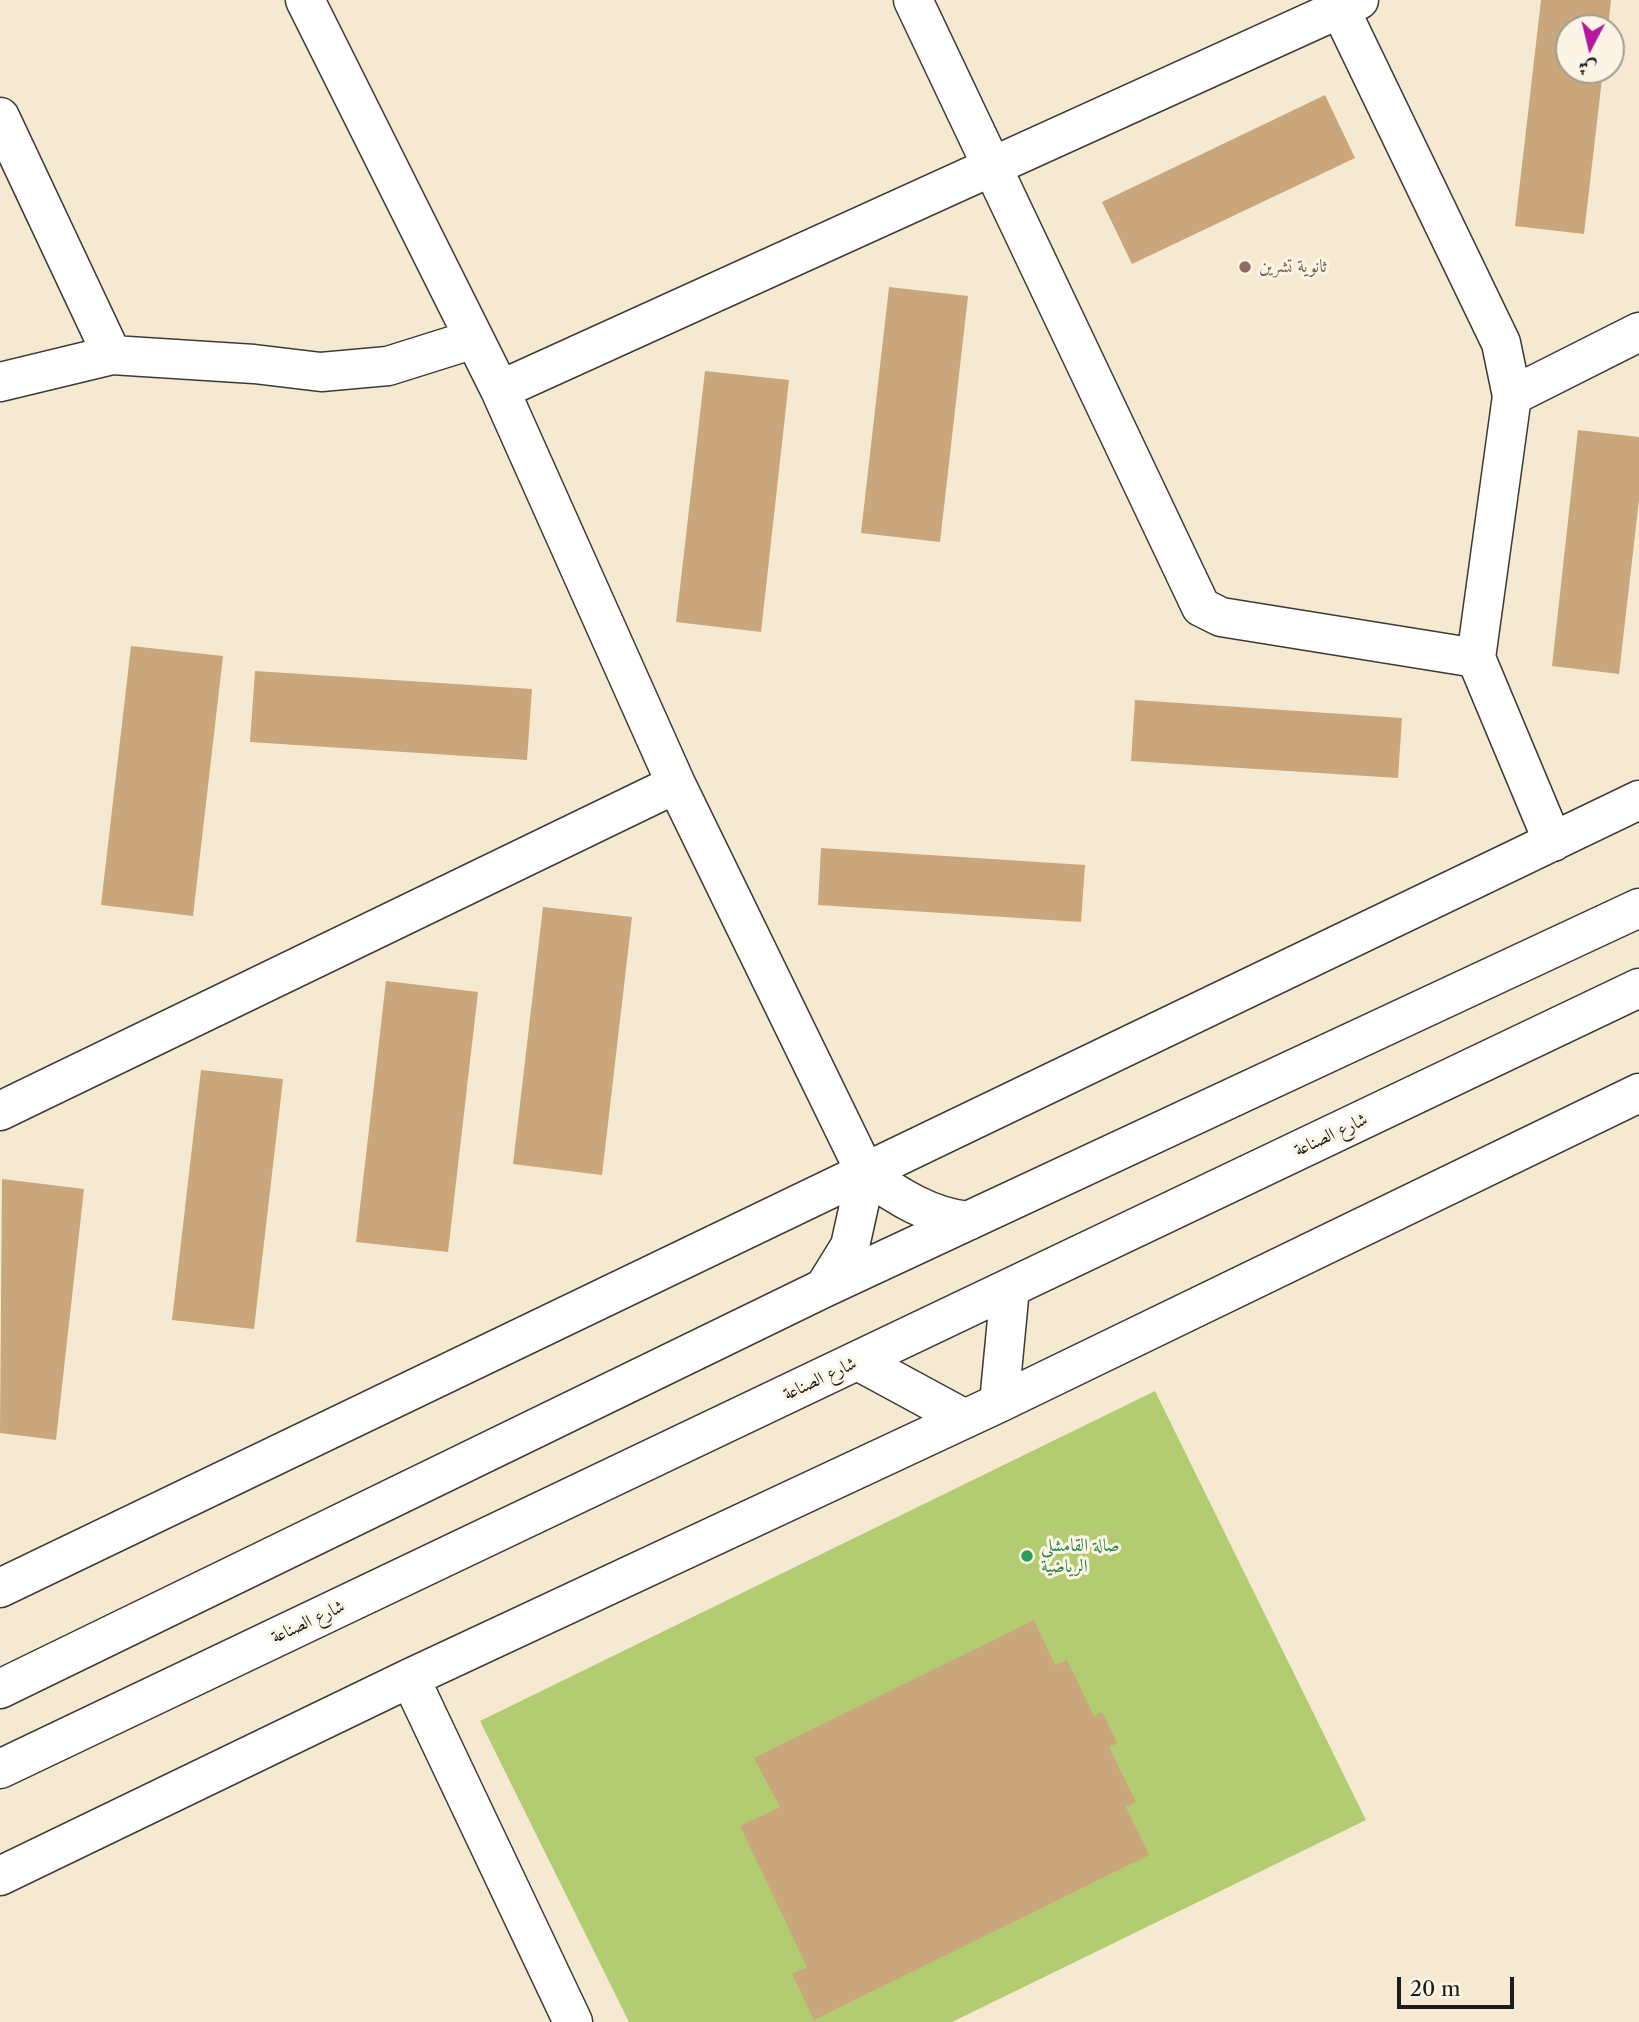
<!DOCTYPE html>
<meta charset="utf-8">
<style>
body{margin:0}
#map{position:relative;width:1639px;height:2022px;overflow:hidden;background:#f5ead1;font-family:"Libre Caslon Text",Amiri,serif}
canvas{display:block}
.north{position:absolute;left:1555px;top:14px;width:70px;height:70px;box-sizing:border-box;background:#fcf5e5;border:2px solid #a29e95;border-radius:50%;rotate:187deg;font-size:19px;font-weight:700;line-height:28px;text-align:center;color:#1c1c1c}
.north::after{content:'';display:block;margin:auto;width:24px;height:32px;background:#b5179e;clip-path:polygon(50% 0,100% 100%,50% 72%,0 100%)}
.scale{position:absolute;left:1397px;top:1977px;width:117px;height:32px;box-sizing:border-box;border:4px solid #1c1c1c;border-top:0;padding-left:9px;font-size:21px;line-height:24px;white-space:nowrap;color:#1c1c1c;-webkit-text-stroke:5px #fcf5e5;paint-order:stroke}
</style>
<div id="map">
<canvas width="1639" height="2022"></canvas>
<div class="north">ش</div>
<div class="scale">20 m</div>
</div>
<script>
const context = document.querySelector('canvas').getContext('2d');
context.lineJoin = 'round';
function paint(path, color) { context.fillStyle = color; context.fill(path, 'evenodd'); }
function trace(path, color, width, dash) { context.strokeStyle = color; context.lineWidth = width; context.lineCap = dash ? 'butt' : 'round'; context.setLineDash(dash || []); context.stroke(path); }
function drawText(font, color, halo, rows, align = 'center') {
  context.font = font + ' "Libre Caslon Text",Amiri,serif'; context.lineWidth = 6; context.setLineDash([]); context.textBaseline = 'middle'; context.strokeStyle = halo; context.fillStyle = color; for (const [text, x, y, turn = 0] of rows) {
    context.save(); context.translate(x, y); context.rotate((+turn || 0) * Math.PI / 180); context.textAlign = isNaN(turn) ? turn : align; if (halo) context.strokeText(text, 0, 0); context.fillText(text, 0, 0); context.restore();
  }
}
paint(new Path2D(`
 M 1155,1391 L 1366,1820 L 952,2022 L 629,2022 L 480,1721 Z`), '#b3cc72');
paint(new Path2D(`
 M 1541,0 L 1611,0 L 1608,28 L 1569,28 L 1569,70 L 1603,70 L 1584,234 L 1515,226 Z
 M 1325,95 L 1355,158 L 1132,264 L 1102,202 Z
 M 889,287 L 968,296 L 940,542 L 861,533 Z
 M 705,371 L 789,380 L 761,632 L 676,622 Z
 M 1578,430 L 1639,437 L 1639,500 L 1619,674 L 1552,666 Z
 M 131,646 L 223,656 L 193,916 L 101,905 Z
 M 255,671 L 532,689 L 527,760 L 250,742 Z
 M 1135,700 L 1402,718 L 1398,778 L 1131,761 Z
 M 821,848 L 1085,865 L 1081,922 L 818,905 Z
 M 543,907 L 632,917 L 602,1175 L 513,1164 Z
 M 386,981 L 478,992 L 448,1252 L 356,1242 Z
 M 201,1070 L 283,1079 L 254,1329 L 172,1320 Z
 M 2,1179 L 84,1189 L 56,1440 L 0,1433 Z
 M 1034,1620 L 1055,1665 L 1067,1660 L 1094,1716 L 1102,1712 L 1117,1743 L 1109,1747 L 1136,1802 L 1126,1807 L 1149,1855 L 814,2020 L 792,1974 L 807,1967 L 740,1826 L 780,1807 L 754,1758 Z`), '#c9a67b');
const minor = new Path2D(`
 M 305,0 L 500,390 L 676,784 L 866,1174 C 897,1196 930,1217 968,1221
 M 913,0 L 1201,607 L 1221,617 L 1476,658 L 1553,842
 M 1340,9 L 1501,343 L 1512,396 L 1476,658
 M 0,117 L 112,355
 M 0,382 L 112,355 L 254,364 L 321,372 L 388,366 L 474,339
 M 500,390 L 1359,0
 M 1512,396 L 1639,332
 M 0,1111 L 676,784
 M 824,1288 L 850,1246 L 866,1174
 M 858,1361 L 965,1419
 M 999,1403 L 1010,1288
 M 0,1588 L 1639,800
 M 410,1678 L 573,2022
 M 0,1689 L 824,1288 L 1639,908
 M 0,1769 L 1639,988
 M 0,1876 L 410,1678 L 999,1403 L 1639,1093`);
trace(minor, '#3d3b37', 41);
trace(minor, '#fff', 38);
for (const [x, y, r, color] of [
 [1245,267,7,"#8d6e63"],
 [1027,1556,7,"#2e9e5b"]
]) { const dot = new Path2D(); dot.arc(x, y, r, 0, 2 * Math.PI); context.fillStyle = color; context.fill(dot); trace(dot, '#fcf5e5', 2.5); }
drawText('18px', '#785e54', '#fcf5e5', [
 ["ثانوية تشرين",1259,267]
], 'left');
drawText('18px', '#1c1c1c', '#fcf5e5', [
 ["شارع الصناعة",1331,1135,-25],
 ["شارع الصناعة",820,1379,-25],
 ["شارع الصناعة",308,1622,-25]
]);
drawText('18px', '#27864d', '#fcf5e5', [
 ["صالة القامشلي",1041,1546],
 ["الرياضية",1041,1567]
], 'left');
</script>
